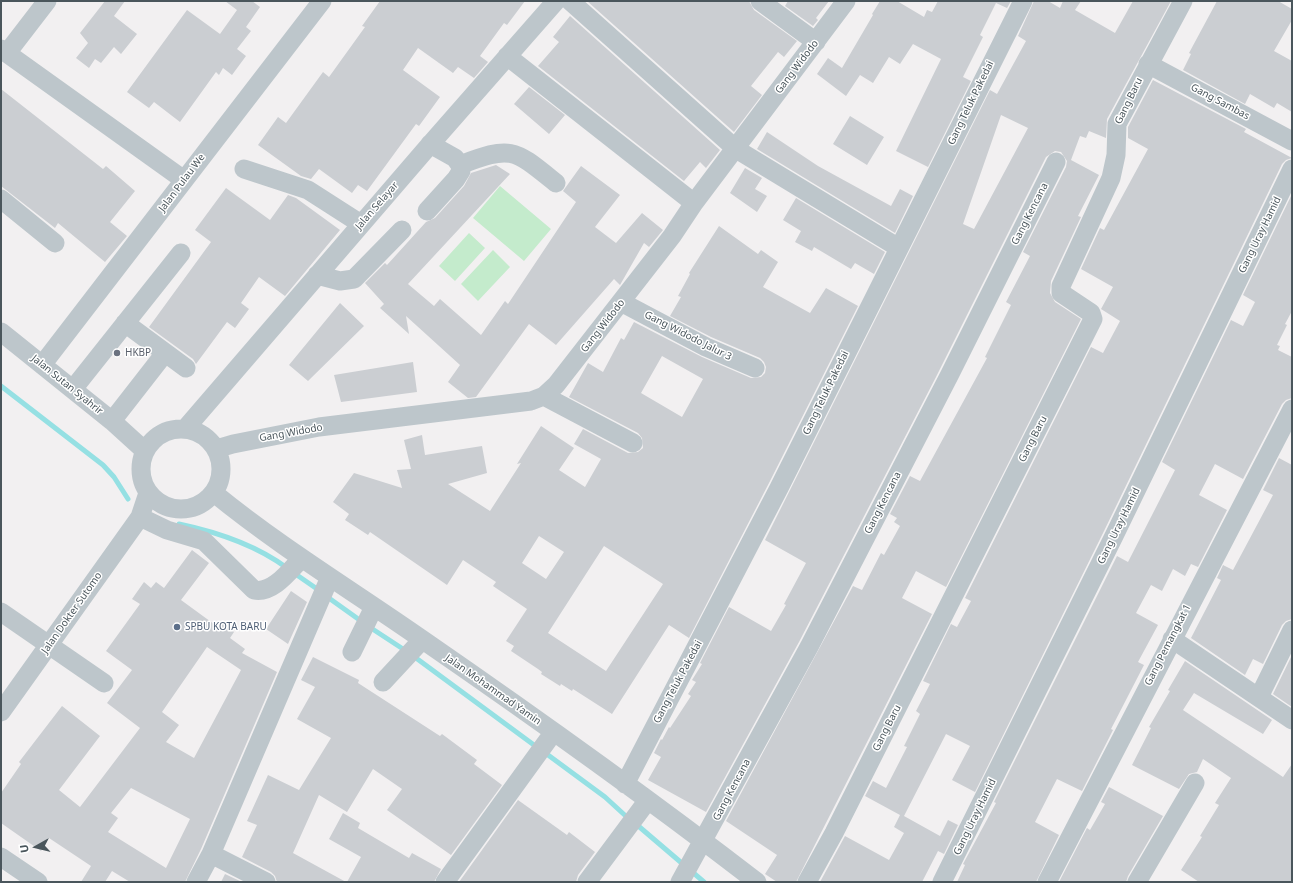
<!DOCTYPE html>
<style>
body{margin:0}
#map{position:relative;width:1293px;height:883px;overflow:hidden;background:#f2f0f1;font-family:"Noto Sans",sans-serif}
canvas{display:block}
.frame{position:absolute;inset:0;border:2px solid #4a565c;pointer-events:none}
.north{position:absolute;left:16px;top:827px;width:40px;height:40px;-webkit-text-stroke:3px #fff;paint-order:stroke;rotate:262deg;font-size:11px;font-weight:700;line-height:16px;text-align:center;color:#4a565c}
.north::after{content:'';display:block;margin:auto;width:14px;height:18px;background:#4a565c;clip-path:polygon(50% 0,100% 100%,50% 72%,0 100%)}
</style>
<div id="map">
<canvas width="1293" height="883"></canvas>
<div class="frame"></div>
<div class="north">U</div>
</div>
<script>
const context = document.querySelector('canvas').getContext('2d');
context.lineJoin = 'round';
function paint(path, color) { context.fillStyle = color; context.fill(path, 'evenodd'); }
function trace(path, color, width, dash) { context.strokeStyle = color; context.lineWidth = width; context.lineCap = dash ? 'butt' : 'round'; context.setLineDash(dash || []); context.stroke(path); }
function drawText(font, color, halo, rows, align = 'center') {
  context.font = font + ' "Noto Sans",sans-serif'; context.lineWidth = 3; context.setLineDash([]); context.textBaseline = 'middle'; context.strokeStyle = halo; context.fillStyle = color; for (const [text, x, y, turn = 0] of rows) {
    context.save(); context.translate(x, y); context.rotate((+turn || 0) * Math.PI / 180); context.textAlign = isNaN(turn) ? turn : align; if (halo) context.strokeText(text, 0, 0); context.fillText(text, 0, 0); context.restore();
  }
}
paint(new Path2D(`
 M 500,186 L 551,229 L 524,261 L 473,218 Z
 M 469,233 L 485,248 L 455,281 L 439,266 Z
 M 493,250 L 510,267 L 478,301 L 461,284 Z`), '#c4ebcc');
trace(new Path2D(`
 M 1,386 L 103,465 L 114,477 L 128,499
 M 179,524 C 217,532 256,545 287,568
 M 294,573 L 320,591
 M 326,596 L 361,621
 M 374,630 L 403,649
 M 416,658 L 538,748
 M 544,752 L 605,797 L 629,819
 M 636,824 L 684,865
 M 690,870 L 704,882`), '#95e0e3', 5);
paint(new Path2D(`
 M 105,1 L 125,1 L 114,16 L 137,34 L 121,54 L 114,47 L 101,63 L 95,59 L 89,68 L 76,58 L 88,43 L 80,33 Z
 M 225,1 L 252,1 L 260,7 L 246,27 L 251,31 L 237,49 L 246,56 L 232,75 L 223,68 L 219,75 L 216,72 L 180,122 L 154,102 L 149,108 L 127,92 L 187,10 L 220,34 L 237,10 Z
 M 380,1 L 525,1 L 507,25 L 504,23 L 480,56 L 488,62 L 474,78 L 458,67 L 453,73 L 418,48 L 403,70 L 440,97 L 419,126 L 416,124 L 367,191 L 358,185 L 352,193 L 319,169 L 311,179 L 301,176 L 258,145 L 278,117 L 286,123 L 323,72 L 329,77 L 365,27 L 362,26 Z
 M 587,1 L 749,1 L 754,10 L 797,41 L 784,57 L 778,52 L 751,86 L 762,95 L 734,132 Z
 M 788,1 L 829,1 L 816,18 L 818,20 L 813,26 L 785,6 Z
 M 880,1 L 897,1 L 924,17 L 927,10 L 932,12 L 938,1 L 1011,1 L 1007,8 L 996,3 L 980,35 L 983,37 L 963,77 L 971,81 L 928,167 L 896,151 L 941,59 L 913,44 L 900,64 L 889,57 L 873,83 L 860,75 L 846,96 L 817,74 L 828,58 L 842,68 L 873,15 L 872,14 Z
 M 1034,1 L 1048,1 L 1060,8 L 1063,1 L 1081,1 L 1075,10 L 1115,33 L 1133,1 L 1171,1 L 1107,119 L 1106,138 L 1089,131 L 1086,138 L 1080,136 L 1071,160 L 1099,175 L 1078,216 L 1081,217 L 1051,281 L 1050,293 L 1055,302 L 1081,319 L 946,587 L 916,571 L 902,598 L 932,614 L 796,882 L 777,882 L 765,874 L 777,855 L 726,821 L 853,586 L 862,590 L 881,553 L 884,555 L 900,526 L 894,522 L 897,518 L 890,514 L 910,476 L 920,481 L 987,358 L 985,357 L 1011,305 L 1006,302 L 1030,256 L 1023,252 L 1066,167 L 1067,161 L 1061,152 L 1055,151 L 1046,157 L 936,377 L 799,642 L 706,812 L 648,780 L 661,757 L 654,753 L 661,739 L 662,740 L 669,727 L 670,728 L 691,696 L 688,694 L 696,682 L 692,680 L 702,664 L 700,663 L 729,607 L 771,631 L 786,605 L 784,604 L 806,563 L 765,540 L 990,90 L 997,94 L 1026,41 L 1018,36 ZM 1001,115 L 1028,128 L 974,229 L 963,224 Z
 M 1217,1 L 1278,1 L 1292,9 L 1292,20 L 1274,51 L 1292,61 L 1292,112 L 1277,103 L 1274,108 L 1250,94 L 1245,104 L 1183,70 L 1191,54 L 1189,53 Z
 M 570,16 L 720,150 L 706,168 L 700,162 L 684,181 L 538,66 L 559,42 L 553,37 Z
 M 1153,80 L 1246,129 L 1244,132 L 1292,158 L 1286,160 L 1282,164 L 1104,531 L 975,792 L 952,780 L 970,746 L 946,734 L 904,816 L 940,836 L 948,820 L 958,825 L 944,854 L 938,851 L 922,882 L 820,882 L 845,836 L 889,860 L 904,833 L 894,827 L 900,815 L 865,796 L 873,781 L 886,788 L 907,747 L 904,746 L 920,714 L 916,711 L 930,684 L 923,681 L 951,624 L 957,627 L 971,601 L 965,598 L 1091,347 L 1103,353 L 1120,321 L 1101,309 L 1113,287 L 1081,269 L 1100,228 L 1104,230 L 1148,149 L 1128,138 L 1128,127 Z
 M 529,87 L 565,115 L 549,134 L 514,104 Z
 M 1,89 L 103,169 L 106,166 L 135,191 L 110,222 L 127,236 L 105,262 L 58,223 L 55,228 L 1,186 Z
 M 850,116 L 884,137 L 867,165 L 833,144 Z
 M 767,132 L 818,166 L 891,206 L 900,189 L 913,196 L 895,233 L 757,149 Z
 M 496,165 L 510,174 L 408,284 L 434,306 L 440,299 L 481,335 L 505,301 L 508,304 L 576,202 L 563,191 L 581,166 L 620,195 L 595,227 L 616,243 L 642,213 L 663,230 L 649,247 L 644,243 L 620,285 L 614,279 L 556,345 L 529,324 L 476,397 L 468,398 L 448,382 L 460,365 L 406,316 L 409,334 L 380,308 L 384,304 L 365,283 L 385,263 L 387,265 L 426,222 L 435,218 L 464,186 L 471,173 Z
 M 745,168 L 762,178 L 755,189 L 767,196 L 757,212 L 730,193 Z
 M 226,188 L 270,220 L 288,195 L 296,198 L 340,230 L 285,296 L 259,277 L 241,303 L 249,309 L 235,328 L 227,322 L 196,364 L 193,359 L 149,327 L 211,242 L 195,230 Z
 M 1292,194 L 1292,311 L 1285,324 L 1287,325 L 1277,345 L 1280,346 L 1278,350 L 1292,357 L 1292,398 L 1286,400 L 1282,404 L 1243,479 L 1215,464 L 1199,495 L 1227,510 L 1198,567 L 1191,564 L 1185,576 L 1173,569 L 1162,591 L 1151,585 L 1136,613 L 1158,625 L 1138,662 L 1144,665 L 1111,729 L 1113,730 L 1082,791 L 1057,779 L 1035,822 L 1059,835 L 1036,882 L 957,882 L 965,865 L 963,864 L 996,803 L 994,802 L 1117,556 L 1128,562 L 1175,470 L 1162,462 L 1231,320 L 1243,326 L 1255,302 L 1243,295 Z
 M 796,198 L 885,252 L 874,274 L 855,263 L 851,269 L 814,247 L 812,251 L 795,242 L 801,231 L 783,220 Z
 M 719,226 L 758,254 L 761,250 L 778,262 L 763,287 L 810,313 L 826,288 L 858,306 L 769,483 L 689,638 L 669,625 L 612,714 L 573,689 L 572,691 L 561,684 L 560,686 L 541,674 L 542,672 L 538,669 L 511,651 L 514,646 L 506,641 L 527,609 L 493,586 L 496,582 L 463,560 L 447,585 L 370,532 L 368,535 L 345,520 L 349,514 L 333,502 L 354,473 L 402,488 L 397,470 L 411,469 L 404,440 L 422,435 L 425,455 L 482,446 L 487,473 L 448,484 L 490,511 L 521,463 L 517,464 L 541,426 L 574,448 L 559,470 L 585,487 L 601,459 L 574,444 L 583,429 L 628,453 L 638,452 L 643,448 L 642,438 L 638,433 L 569,397 L 588,363 L 603,372 L 621,338 L 624,340 L 634,322 L 702,357 L 751,378 L 761,377 L 765,373 L 766,367 L 764,362 L 760,358 L 711,337 L 670,316 L 681,297 L 678,296 L 690,274 L 689,273 ZM 662,356 L 703,379 L 682,417 L 641,393 ZM 539,536 L 564,552 L 546,579 L 522,563 ZM 604,546 L 663,584 L 606,671 L 548,633 Z
 M 340,303 L 364,326 L 308,381 L 289,365 Z
 M 413,362 L 417,392 L 341,402 L 334,375 Z
 M 1279,458 L 1292,465 L 1292,619 L 1286,621 L 1282,625 L 1263,664 L 1253,659 L 1245,675 L 1191,638 L 1221,580 L 1217,578 L 1223,565 L 1233,570 L 1273,495 L 1263,490 Z
 M 192,550 L 209,563 L 181,600 L 218,627 L 221,622 L 234,632 L 230,638 L 245,649 L 242,653 L 277,672 L 201,849 L 185,882 L 130,882 L 112,871 L 105,882 L 81,882 L 91,866 L 49,838 L 41,851 L 1,823 L 1,793 L 21,764 L 19,762 L 62,706 L 100,736 L 59,790 L 80,807 L 140,728 L 107,703 L 132,670 L 106,651 L 140,604 L 132,599 L 144,582 L 151,588 L 156,582 L 164,588 ZM 207,647 L 241,670 L 194,758 L 166,742 L 179,725 L 162,712 ZM 131,788 L 190,819 L 166,868 L 108,832 L 118,818 L 111,813 Z
 M 291,591 L 307,602 L 288,644 L 266,629 Z
 M 1292,655 L 1292,707 L 1273,694 Z
 M 313,657 L 359,680 L 358,683 L 440,736 L 442,734 L 477,760 L 474,764 L 502,785 L 451,855 L 387,810 L 402,789 L 373,769 L 347,812 L 319,795 L 293,853 L 346,882 L 277,882 L 275,876 L 271,872 L 242,857 L 257,825 L 247,821 L 268,775 L 299,790 L 331,738 L 297,719 L 315,687 L 301,680 Z
 M 1185,661 L 1272,720 L 1263,734 L 1194,693 L 1183,710 L 1283,777 L 1292,764 L 1292,882 L 1199,882 L 1181,870 L 1202,837 L 1200,836 L 1219,805 L 1215,803 L 1231,778 L 1203,759 L 1197,772 L 1189,774 L 1179,789 L 1132,765 L 1151,728 L 1149,727 L 1170,691 L 1168,690 Z
 M 1109,787 L 1163,816 L 1128,876 L 1126,882 L 1059,882 L 1087,828 L 1090,830 L 1105,804 L 1101,802 Z
 M 518,800 L 567,835 L 569,832 L 595,852 L 578,875 L 576,882 L 459,882 Z
 M 343,813 L 360,823 L 358,828 L 409,858 L 412,853 L 441,869 L 434,882 L 347,882 L 361,857 L 329,839 Z
 M 225,874 L 242,882 L 221,882 Z`), '#cbced2');
trace(new Path2D(`
 M 570,1 L 736,149 L 899,248
 M 760,1 L 816,42
 M 1,49 L 184,180
 M 7,53 L 47,1
 M 507,56 L 694,203
 M 1148,64 L 1292,141
 M 460,165 C 512,145 514,149 556,183
 M 244,169 L 308,190 L 361,224
 M 1,199 L 55,243
 M 427,211 L 456,179 L 461,171 L 460,165 L 455,158 L 430,144
 M 317,275 L 340,281 L 354,279 L 402,230
 M 621,302 L 706,347 L 755,368
 M 125,323 L 186,368
 M 1,332 L 112,421 L 145,451
 M 42,365 L 322,1
 M 73,389 L 181,253
 M 544,396 L 633,443
 M 112,421 L 165,353
 M141 469a40 40 0 1 1 80 0a40 40 0 1 1-80 0Z
 M 185,429 L 427,148 L 556,1
 M 216,449 L 233,444 L 319,427 L 531,401 L 544,396 L 556,385 L 672,236 L 694,203 L 846,1
 M 214,493 C 280,547 353,591 423,640 C 536,718 648,798 757,882
 M 140,517 L 167,530 L 204,541 L 254,590 C 273,594 290,570 302,558
 M 1,612 L 104,683
 M 1172,639 L 1292,720
 M 352,652 L 374,607
 M 383,682 L 422,640
 M 1259,697 L 1292,630
 M 1,712 L 140,517 L 148,493
 M 625,784 L 779,488 L 1023,1
 M 211,854 L 266,882
 M 1,857 L 38,882
 M 196,882 L 211,854 L 330,577
 M 445,882 L 553,733
 M 587,882 L 648,800
 M 680,882 L 809,647 L 950,374 L 1056,162
 M 807,882 L 834,833 L 1093,319 L 1091,313 L 1061,293 L 1061,286 L 1111,178 L 1116,155 L 1117,124 L 1183,1
 M 942,882 L 1114,536 L 1292,169
 M 1047,882 L 1292,409
 M 1137,882 L 1195,783`), '#bdc6cb', 19);
for (const [x, y, r, color] of [
 [117,353,4,"#6b7280"],
 [177,627,4,"#5c6f8a"]
]) { const dot = new Path2D(); dot.arc(x, y, r, 0, 2 * Math.PI); context.fillStyle = color; context.fill(dot); trace(dot, '#fff', 1.5); }
drawText('10px', '#4a565c', '#fff', [
 ["Gang Widodo",797,67,-53],
 ["Gang Baru",1129,101,-64],
 ["Gang Sambas",1220,102,28],
 ["Gang Teluk Pakedai",971,103,-64],
 ["Jalan Pulau We",182,183,-53],
 ["Jalan Selayar",377,206,-49],
 ["Gang Kencana",1030,214,-63],
 ["Gang Uray Hamid",1260,235,-64],
 ["Gang Widodo",603,326,-52],
 ["Gang Widodo Jalur 3",688,336,27],
 ["Jalan Sutan Syahrir",67,385,39],
 ["Gang Teluk Pakedai",826,393,-64],
 ["Gang Widodo",291,433,-10],
 ["Gang Baru",1033,439,-63],
 ["Gang Kencana",883,503,-63],
 ["Gang Uray Hamid",1119,526,-64],
 ["Jalan Dokter Sutomo",72,613,-55],
 ["Gang Pemangkat 1",1168,645,-63],
 ["Gang Teluk Pakedai",678,682,-62],
 ["Jalan Mohammad Yamin",493,690,35],
 ["Gang Baru",887,728,-63],
 ["Gang Kencana",732,790,-62],
 ["Gang Uray Hamid",975,817,-64]
]);
drawText('10px', '#5b616d', '#fff', [
 ["HKBP",125,353]
], 'left');
drawText('10px', '#4e5e75', '#fff', [
 ["SPBU KOTA BARU",185,627]
], 'left');
</script>
